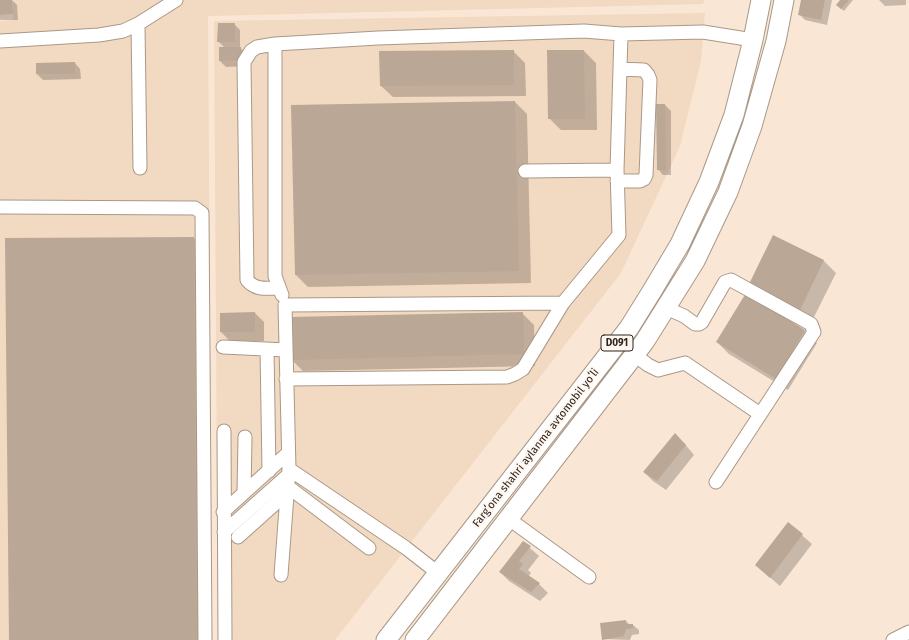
<!DOCTYPE html>
<meta charset="utf-8">
<style>
body{margin:0}
canvas{display:block;background:#fae6d4}
</style>
<canvas width="909" height="640"></canvas>
<script>
const context = document.querySelector('canvas').getContext('2d');
context.lineJoin = 'round';
function paint(path, color) { context.fillStyle = color; context.fill(path, 'evenodd'); }
function trace(path, color, width, dash) { context.strokeStyle = color; context.lineWidth = width; context.lineCap = dash ? 'butt' : 'round'; context.setLineDash(dash || []); context.stroke(path); }
function drawText(font, color, halo, rows, align = 'center') {
  context.font = font + ' "Fira Sans",sans-serif'; context.lineWidth = 4; context.setLineDash([]); context.textBaseline = 'middle'; context.strokeStyle = halo; context.fillStyle = color; for (const [text, x, y, turn = 0] of rows) {
    context.save(); context.translate(x, y); context.rotate((+turn || 0) * Math.PI / 180); context.textAlign = isNaN(turn) ? turn : align; if (halo) context.strokeText(text, 0, 0); context.fillText(text, 0, 0); context.restore();
  }
}
paint(new Path2D(`
 M 13,0 L 704,0 L 703,4 L 208,16 L 212,640 L 0,640 L 0,21 L 13,20 Z
 M 705,13 L 701,61 L 680,146 L 621,273 L 335,640 L 218,640 L 214,21 Z`), '#f2d9c1');
paint(new Path2D(`
 M 0,0 L 12,0 L 17,5 L 18,20 L 0,20 Z
 M 802,0 L 832,0 L 827,25 L 805,20 L 799,14 Z
 M 842,0 L 853,0 L 844,11 L 840,8 Z
 M 879,0 L 906,0 L 906,5 L 885,6 Z
 M 234,24 L 240,30 L 240,48 L 247,54 L 247,66 L 226,67 L 220,61 L 225,48 L 218,41 Z
 M 513,51 L 525,63 L 526,96 L 393,97 L 381,86 Z
 M 584,51 L 596,63 L 597,130 L 561,130 L 549,118 Z
 M 37,63 L 75,63 L 80,69 L 81,79 L 43,80 L 37,74 Z
 M 515,102 L 527,114 L 531,283 L 308,287 L 296,275 L 292,106 Z
 M 665,105 L 671,111 L 671,175 L 663,175 L 658,169 Z
 M 773,236 L 824,261 L 836,273 L 811,323 L 761,298 Z
 M 194,238 L 203,247 L 206,640 L 10,640 Z
 M 746,295 L 805,331 L 817,343 L 788,390 L 729,354 L 717,342 Z
 M 255,313 L 264,322 L 264,341 L 230,341 L 221,332 Z
 M 522,313 L 534,325 L 535,366 L 303,371 L 291,359 Z
 M 684,443 L 694,455 L 666,490 L 653,481 L 644,472 Z
 M 788,523 L 812,544 L 780,586 L 766,574 Z
 M 523,542 L 539,556 L 528,570 L 531,573 L 528,577 L 539,584 L 548,593 L 540,601 L 509,581 L 500,572 Z
 M 626,621 L 630,625 L 633,625 L 639,630 L 639,634 L 632,635 L 630,640 L 603,639 Z`), '#0003');
paint(new Path2D(`
 M 0,0 L 12,0 L 13,14 L 0,15 Z
 M 801,0 L 825,0 L 821,20 L 798,15 Z
 M 840,0 L 849,0 L 841,9 L 836,5 Z
 M 218,23 L 235,23 L 235,42 L 217,42 Z
 M 219,47 L 241,47 L 242,60 L 219,61 Z
 M 514,50 L 514,85 L 380,86 L 379,51 Z
 M 547,50 L 584,50 L 585,119 L 548,119 Z
 M 75,62 L 75,74 L 36,74 L 36,63 Z
 M 515,101 L 519,271 L 295,275 L 291,105 Z
 M 656,104 L 665,104 L 666,170 L 657,170 Z
 M 773,235 L 824,260 L 799,312 L 748,286 Z
 M 194,237 L 197,640 L 9,640 L 5,238 Z
 M 746,293 L 805,330 L 776,379 L 716,342 Z
 M 255,312 L 255,332 L 220,332 L 220,313 Z
 M 523,312 L 524,354 L 290,360 L 289,317 Z
 M 675,433 L 686,445 L 657,481 L 643,472 Z
 M 788,522 L 803,534 L 770,578 L 755,565 Z
 M 523,541 L 531,546 L 519,561 L 523,564 L 519,569 L 540,583 L 531,592 L 499,572 Z
 M 626,620 L 626,624 L 633,624 L 633,628 L 626,629 L 624,636 L 602,640 L 600,623 Z`), '#baa796');
const minor = new Path2D(`
 M 138,24 L 140,168
 M 0,41 L 99,35 L 123,31 L 138,24 L 176,0
 M 275,44 L 275,276 L 282,295
 M 525,171 L 617,170
 M 617,181 L 640,181 L 644,179 L 646,175 L 650,80 L 648,75 L 644,70 L 620,69
 M 0,207 L 195,208 L 202,213 L 205,640
 M 279,288 C 267,288 256,291 247,280 L 244,62 L 251,51 L 257,47 L 275,44 L 378,38 L 584,31 L 621,34
 M 666,308 L 684,316 L 695,324 L 699,324 L 702,322 L 725,282 L 731,280 L 811,324 L 814,332 L 716,482
 M 223,347 L 286,350
 M 267,349 L 269,471
 M 635,355 L 648,365 L 658,370 L 685,363 L 760,414
 M 286,379 L 507,377 L 515,374 L 523,369 L 563,303
 M 224,431 L 225,640
 M 287,486 L 369,548
 M 244,493 L 245,437
 M 223,512 L 288,453
 M 509,519 L 589,577
 M 224,532 L 288,475
 M 238,537 L 286,494
 M 438,573 L 406,548 L 289,469 L 285,305 L 563,303 L 619,235 L 617,170 L 621,34 L 703,32 L 753,40
 M 281,575 L 289,469
 M 893,640 L 909,632`);
const highway = new Path2D(`
 M 386,640 L 629,328 L 652,291 L 680,244 L 709,182 L 734,115 L 753,40 L 761,0
 M 415,640 L 645,341 L 695,261 L 728,192 L 752,126 L 776,41 L 784,0`);
trace(minor, '#aa9887', 15);
trace(highway, '#aa9887', 21);
trace(minor, '#fff', 13);
trace(highway, '#fff', 19);
for (const [x, y, w] of [
 [617,343,32]
]) { const box = new Path2D(); box.roundRect(x - w / 2, y - 8, w, 16, 3); context.fillStyle = '#fef6ef'; context.fill(box); trace(box, '#2c251e', 1); }
drawText('bold 10px', '#2c251e', null, [
 ["D091",617,343]
]);
drawText('11px', '#2c251e', '#fef6ef', [
 ["Fargʻona shahri aylanma avtomobil yoʻli",536,448,-52]
]);
</script>
